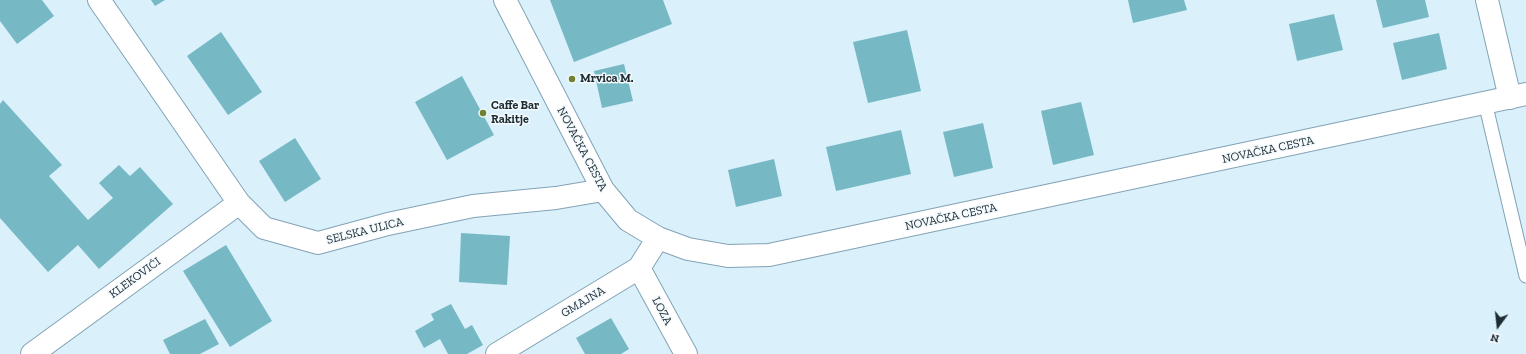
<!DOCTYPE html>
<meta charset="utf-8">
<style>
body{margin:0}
#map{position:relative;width:1526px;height:354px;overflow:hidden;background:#daf0fb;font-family:"Zilla Slab",serif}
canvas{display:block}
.north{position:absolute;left:1478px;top:306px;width:40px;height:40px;-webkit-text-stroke:3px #f3fafe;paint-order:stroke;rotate:195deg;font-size:11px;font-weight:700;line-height:16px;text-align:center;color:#1d2b32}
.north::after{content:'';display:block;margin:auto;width:14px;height:18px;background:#1d2b32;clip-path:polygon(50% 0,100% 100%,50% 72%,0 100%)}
</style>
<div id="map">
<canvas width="1526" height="354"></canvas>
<div class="north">N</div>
</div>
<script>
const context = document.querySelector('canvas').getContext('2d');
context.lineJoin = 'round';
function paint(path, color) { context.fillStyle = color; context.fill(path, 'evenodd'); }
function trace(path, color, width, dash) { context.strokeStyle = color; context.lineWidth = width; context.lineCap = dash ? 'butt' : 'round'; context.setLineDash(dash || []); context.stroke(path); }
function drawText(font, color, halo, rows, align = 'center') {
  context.font = font + ' "Zilla Slab",serif'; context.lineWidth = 3; context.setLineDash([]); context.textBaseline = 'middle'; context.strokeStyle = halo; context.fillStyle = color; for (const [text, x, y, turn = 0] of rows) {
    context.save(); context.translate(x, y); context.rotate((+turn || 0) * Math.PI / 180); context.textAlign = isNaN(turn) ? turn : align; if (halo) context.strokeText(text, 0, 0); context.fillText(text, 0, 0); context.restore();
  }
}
paint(new Path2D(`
 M 0,0 L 42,0 L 54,16 L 17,44 L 0,21 Z
 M 151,0 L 165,0 L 155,6 Z
 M 550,0 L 663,0 L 672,24 L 574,62 Z
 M 1128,0 L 1184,0 L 1187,10 L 1133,23 Z
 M 1376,0 L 1425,0 L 1429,17 L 1383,28 Z
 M 1334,14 L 1343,50 L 1297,61 L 1289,24 Z
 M 907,30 L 921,91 L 868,103 L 853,42 Z
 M 221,32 L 262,92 L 228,115 L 187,56 Z
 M 1439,33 L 1447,69 L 1402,80 L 1393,43 Z
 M 624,64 L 633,101 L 602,108 L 594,71 Z
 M 462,76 L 494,135 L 447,160 L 415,102 Z
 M 3,100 L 62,165 L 49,176 L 88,220 L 113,198 L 99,183 L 119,165 L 130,176 L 140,167 L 173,204 L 99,269 L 78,245 L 48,272 L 0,218 L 0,104 Z
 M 1081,102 L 1094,155 L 1053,165 L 1041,111 Z
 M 983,123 L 993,168 L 954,177 L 943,132 Z
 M 901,130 L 911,174 L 836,191 L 826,147 Z
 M 295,138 L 321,179 L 285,202 L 259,161 Z
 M 774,159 L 782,196 L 736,207 L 728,170 Z
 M 461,233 L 510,236 L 507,285 L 459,282 Z
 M 226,245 L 272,321 L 230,347 L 183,271 Z
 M 451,304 L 465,329 L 472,325 L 483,345 L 467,354 L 448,354 L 440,339 L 424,348 L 415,331 L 434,320 L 431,314 Z
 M 611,318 L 629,349 L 621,354 L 585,354 L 576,338 Z
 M 205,319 L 219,344 L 200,354 L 170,354 L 163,340 Z`), '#76b9c4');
const service = new Path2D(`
 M 1485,102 L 1526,276`);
const minor = new Path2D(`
 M 99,0 L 239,203 L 264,228 L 318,243 L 388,224 L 473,206 L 556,198 L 603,190
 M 1487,0 L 1510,98
 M 639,268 L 686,354
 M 32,354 L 239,203
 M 497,354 L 639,268 L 658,238`);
const tertiary = new Path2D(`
 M 505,0 L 603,190 L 628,220 L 658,238 L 688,249 L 728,256 L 769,255 L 1526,94`);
trace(service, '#82a3b5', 15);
trace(minor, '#82a3b5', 24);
trace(tertiary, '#82a3b5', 24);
trace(service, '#fff', 13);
trace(minor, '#fff', 22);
trace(tertiary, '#fff', 22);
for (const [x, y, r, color] of [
 [572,79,4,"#728130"],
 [483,113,4,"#728130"]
]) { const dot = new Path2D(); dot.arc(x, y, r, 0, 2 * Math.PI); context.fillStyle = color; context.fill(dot); trace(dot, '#f3fafe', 1.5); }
drawText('bold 12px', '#1d2b32', '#f3fafe', [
 ["Mrvica M.",580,79],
 ["Caffe Bar",491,106],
 ["Rakitje",491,120]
], 'left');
drawText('12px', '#1d2b32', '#f3fafe', [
 ["NOVAČKA CESTA",582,149,62],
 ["NOVAČKA CESTA",1268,150,-12],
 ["NOVAČKA CESTA",951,217,-12],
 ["SELSKA ULICA",365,231,-14],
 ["KLEKOVIĆI",135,278,-36],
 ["GMAJNA",583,302,-31],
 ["LOZA",662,311,62]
]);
</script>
